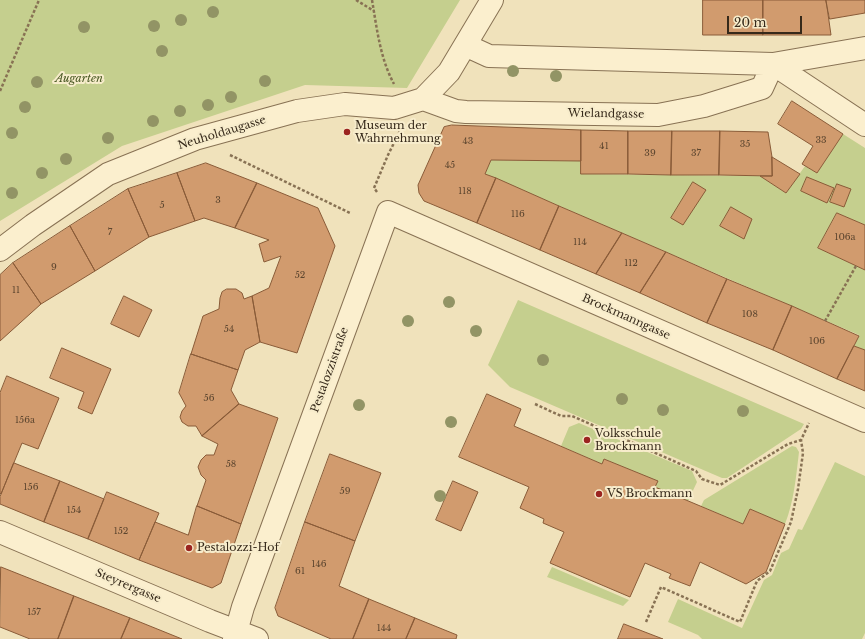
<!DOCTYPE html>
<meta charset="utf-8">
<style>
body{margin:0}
#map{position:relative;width:865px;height:639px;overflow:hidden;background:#f0e2bb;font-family:"Libre Baskerville",serif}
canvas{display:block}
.scale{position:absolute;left:727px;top:16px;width:75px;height:18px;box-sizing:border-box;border:2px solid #36291a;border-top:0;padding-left:5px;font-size:12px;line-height:14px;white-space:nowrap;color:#36291a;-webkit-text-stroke:3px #f7eccb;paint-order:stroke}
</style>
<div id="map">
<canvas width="865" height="639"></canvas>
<div class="scale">20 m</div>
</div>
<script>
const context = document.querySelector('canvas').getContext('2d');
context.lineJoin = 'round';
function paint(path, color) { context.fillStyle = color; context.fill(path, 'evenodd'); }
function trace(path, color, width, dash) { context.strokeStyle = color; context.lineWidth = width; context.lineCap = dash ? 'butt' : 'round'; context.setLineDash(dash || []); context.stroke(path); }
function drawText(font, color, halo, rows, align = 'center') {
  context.font = font + ' "Libre Baskerville",serif'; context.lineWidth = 4; context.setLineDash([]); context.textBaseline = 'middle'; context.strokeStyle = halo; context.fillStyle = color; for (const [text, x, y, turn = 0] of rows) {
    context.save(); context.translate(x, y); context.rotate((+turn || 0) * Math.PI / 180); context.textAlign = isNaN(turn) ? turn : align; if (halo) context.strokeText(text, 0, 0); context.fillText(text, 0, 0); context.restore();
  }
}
paint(new Path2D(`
 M 0,0 L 460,0 L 407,88 L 305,85 L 122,146 L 0,221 Z
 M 843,134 L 865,148 L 865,225 L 837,213 L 818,248 L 865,270 L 865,350 L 854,346 L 859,335 L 485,174 L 491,160 L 581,161 L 581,174 L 760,176 L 786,193 L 805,166 L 817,173 Z
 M 518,300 L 804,424 L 801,429 L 727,478 L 722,478 L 510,387 L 488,365 Z
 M 579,423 L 692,471 L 697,482 L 688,501 L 655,487 L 657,481 L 604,459 L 602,464 L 561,446 L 569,427 Z
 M 792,446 L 796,447 L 799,452 C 796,477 794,501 785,524 L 750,509 L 743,524 L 701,506 L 704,500 Z
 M 835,462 L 865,476 L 865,633 L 862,639 L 702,639 L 698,635 L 668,622 L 678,599 L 742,628 L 764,580 L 772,575 L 781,553 L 789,549 L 798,529 L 802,530 Z
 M 552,567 L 629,600 L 623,606 L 547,577 Z`), '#c5cf8e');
const building = new Path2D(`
 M 703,0 L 763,0 L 763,35 L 703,35 Z
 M 763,0 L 826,0 L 831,35 L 763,35 Z
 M 826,0 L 865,0 L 865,13 L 830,19 Z
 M 792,101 L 843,134 L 817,173 L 802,164 L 813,146 L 778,124 Z
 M 452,125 L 581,130 L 581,161 L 491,160 L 485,174 L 496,178 L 477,223 L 424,201 L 419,193 L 418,185 L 444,127 Z
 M 581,130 L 628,131 L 628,174 L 581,174 Z
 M 628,131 L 672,131 L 671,175 L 628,174 Z
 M 672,131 L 720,131 L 719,175 L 671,175 Z
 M 720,131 L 768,132 L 772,157 L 772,176 L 719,175 Z
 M 772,157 L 800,174 L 786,193 L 760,176 L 772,176 Z
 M 206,163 L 257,183 L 235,228 L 204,218 L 195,221 L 177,173 Z
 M 177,173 L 195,221 L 149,237 L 128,189 Z
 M 807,177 L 834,188 L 827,203 L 801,191 Z
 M 496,178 L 559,206 L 540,250 L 477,223 Z
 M 693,182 L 706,190 L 683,225 L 671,218 Z
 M 257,183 L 318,208 L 335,246 L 297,353 L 260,342 L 252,296 L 269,288 L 281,256 L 264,262 L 259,244 L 269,240 L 235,228 Z
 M 837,184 L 851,189 L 844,207 L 830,202 Z
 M 128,189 L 149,237 L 95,271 L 70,226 Z
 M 559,206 L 622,233 L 596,274 L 540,250 Z
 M 731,207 L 752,219 L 744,239 L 720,226 Z
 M 837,213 L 865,225 L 865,270 L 818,248 Z
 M 70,226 L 95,271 L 41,304 L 13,263 Z
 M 622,233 L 666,252 L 640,293 L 596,274 Z
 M 666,252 L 727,279 L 707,323 L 640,293 Z
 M 13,263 L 41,304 L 0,341 L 0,275 Z
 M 727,279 L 792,306 L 773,350 L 707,323 Z
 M 227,289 L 236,289 L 242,293 L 244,299 L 252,296 L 260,342 L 245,350 L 238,370 L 191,354 L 203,316 L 219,309 L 220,298 L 222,292 Z
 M 124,296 L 152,310 L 139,337 L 111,324 Z
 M 792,306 L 859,336 L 837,379 L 773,350 Z
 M 854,346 L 865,350 L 865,391 L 837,379 Z
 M 62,348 L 111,369 L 92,414 L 78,408 L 84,392 L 50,378 Z
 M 191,354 L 238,370 L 231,390 L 239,404 L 202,436 L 196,426 L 188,426 L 182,422 L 180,417 L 182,411 L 186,406 L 179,393 Z
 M 7,376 L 59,398 L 38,449 L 22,443 L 1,494 L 0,493 L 0,393 Z
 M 487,394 L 521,409 L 514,426 L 602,464 L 604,459 L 658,481 L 655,487 L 743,524 L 750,509 L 785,524 L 766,572 L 746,584 L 700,562 L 690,586 L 669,578 L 671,574 L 645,563 L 630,597 L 550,563 L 564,532 L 543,523 L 544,519 L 520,508 L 529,487 L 459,457 Z
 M 239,404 L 278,418 L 241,524 L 197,506 L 206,480 L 201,475 L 198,467 L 201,460 L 206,455 L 214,455 L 218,444 L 202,436 Z
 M 330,454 L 381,473 L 355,541 L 305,522 Z
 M 14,463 L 60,481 L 44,522 L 0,504 L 0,497 Z
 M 60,481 L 104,499 L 88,539 L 44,522 Z
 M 453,481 L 478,492 L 461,531 L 436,520 Z
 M 107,492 L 159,513 L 139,560 L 88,539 Z
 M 197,506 L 241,524 L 221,583 L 212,588 L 139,560 L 155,522 L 188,535 Z
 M 305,522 L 355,541 L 339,586 L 369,599 L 353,639 L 331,639 L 278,616 L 275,608 Z
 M 1,567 L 74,596 L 58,639 L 30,639 L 0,627 Z
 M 74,596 L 130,618 L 121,639 L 58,639 Z
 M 369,599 L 415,618 L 406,639 L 353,639 Z
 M 130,618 L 182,639 L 121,639 Z
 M 415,618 L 457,635 L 456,639 L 406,639 Z
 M 624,624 L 663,639 L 618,639 Z`);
paint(building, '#d19b6e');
trace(building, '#895b38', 1);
const minor = new Path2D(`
 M 465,45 L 489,56 L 773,64 L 865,48
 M 773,64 L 865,125
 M 423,99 L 456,111 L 466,112 L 658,115 L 704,106 L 762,88 L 773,64
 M 0,250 L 33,225 L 108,174 L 195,139 L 297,111 L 345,104 L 394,108 L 423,99 L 449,72 L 492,0
 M 0,532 L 210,621 L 257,639
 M 234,639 L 243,607 L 388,212 L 865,421`);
trace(minor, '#887254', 24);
trace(new Path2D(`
 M 356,0 L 374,11
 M 372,0 C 377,29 380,58 394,84
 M 0,91 L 39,0
 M 230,155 L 350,213
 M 377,192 L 374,188 L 388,155 L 400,131
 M 825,321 L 856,266
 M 535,404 L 561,416 L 572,416 L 696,471 L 702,479 L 720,485 L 788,444 L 801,440
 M 646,622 L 661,587 L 740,622 L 757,581 L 770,571 L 791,522 L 798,489 L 803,453 L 801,440 L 809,423`), '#887254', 2.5, [3, 2]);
trace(minor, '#fbefce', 22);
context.fillStyle = '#929465';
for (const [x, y] of [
 [213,12],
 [181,20],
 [154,26],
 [84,27],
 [162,51],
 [513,71],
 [556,76],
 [265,81],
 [37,82],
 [231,97],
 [208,105],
 [25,107],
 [180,111],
 [153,121],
 [12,133],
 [108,138],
 [66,159],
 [42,173],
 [12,193],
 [449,302],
 [408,321],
 [476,331],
 [543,360],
 [622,399],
 [359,405],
 [663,410],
 [743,411],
 [451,422],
 [440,496]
]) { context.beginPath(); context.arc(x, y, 6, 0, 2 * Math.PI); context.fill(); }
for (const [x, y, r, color] of [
 [347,132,4,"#9b2420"],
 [587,440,4,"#9b2420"],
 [599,494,4,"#9b2420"],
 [189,548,4,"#9b2420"]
]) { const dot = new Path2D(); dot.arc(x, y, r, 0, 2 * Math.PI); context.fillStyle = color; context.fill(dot); trace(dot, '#f7eccb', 1.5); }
drawText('9px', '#5d462f', null, [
 ["33",821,140],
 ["43",468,141],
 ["35",745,144],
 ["41",604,146],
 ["39",650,153],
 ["37",696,153],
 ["45",450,165],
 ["118",465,191],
 ["3",218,200],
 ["5",162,205],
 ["116",518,214],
 ["7",110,232],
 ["106a",845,237],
 ["114",580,242],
 ["112",631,263],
 ["9",54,267],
 ["52",300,275],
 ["11",16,290],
 ["108",750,314],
 ["54",229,329],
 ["106",817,341],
 ["56",209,398],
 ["156a",25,420],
 ["58",231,464],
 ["156",31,487],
 ["59",345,491],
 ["154",74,510],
 ["152",121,531],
 ["146",319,564],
 ["61",300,571],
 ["157",34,612],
 ["144",384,628]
]);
drawText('italic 11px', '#45541f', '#f7eccb', [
 ["Augarten",79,79]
]);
drawText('11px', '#36291a', '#f7eccb', [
 ["Wielandgasse",606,114,1],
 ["Neuholdaugasse",222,133,-17],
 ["Brockmanngasse",626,317,24],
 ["Pestalozzistraße",330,370,-70],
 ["Steyrergasse",128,586,23]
]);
drawText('11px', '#36291a', '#f7eccb', [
 ["Museum der",355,126],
 ["Wahrnehmung",355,139],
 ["Volksschule",595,434],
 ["Brockmann",595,447],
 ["VS Brockmann",607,494],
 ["Pestalozzi-Hof",197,548]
], 'left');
</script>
